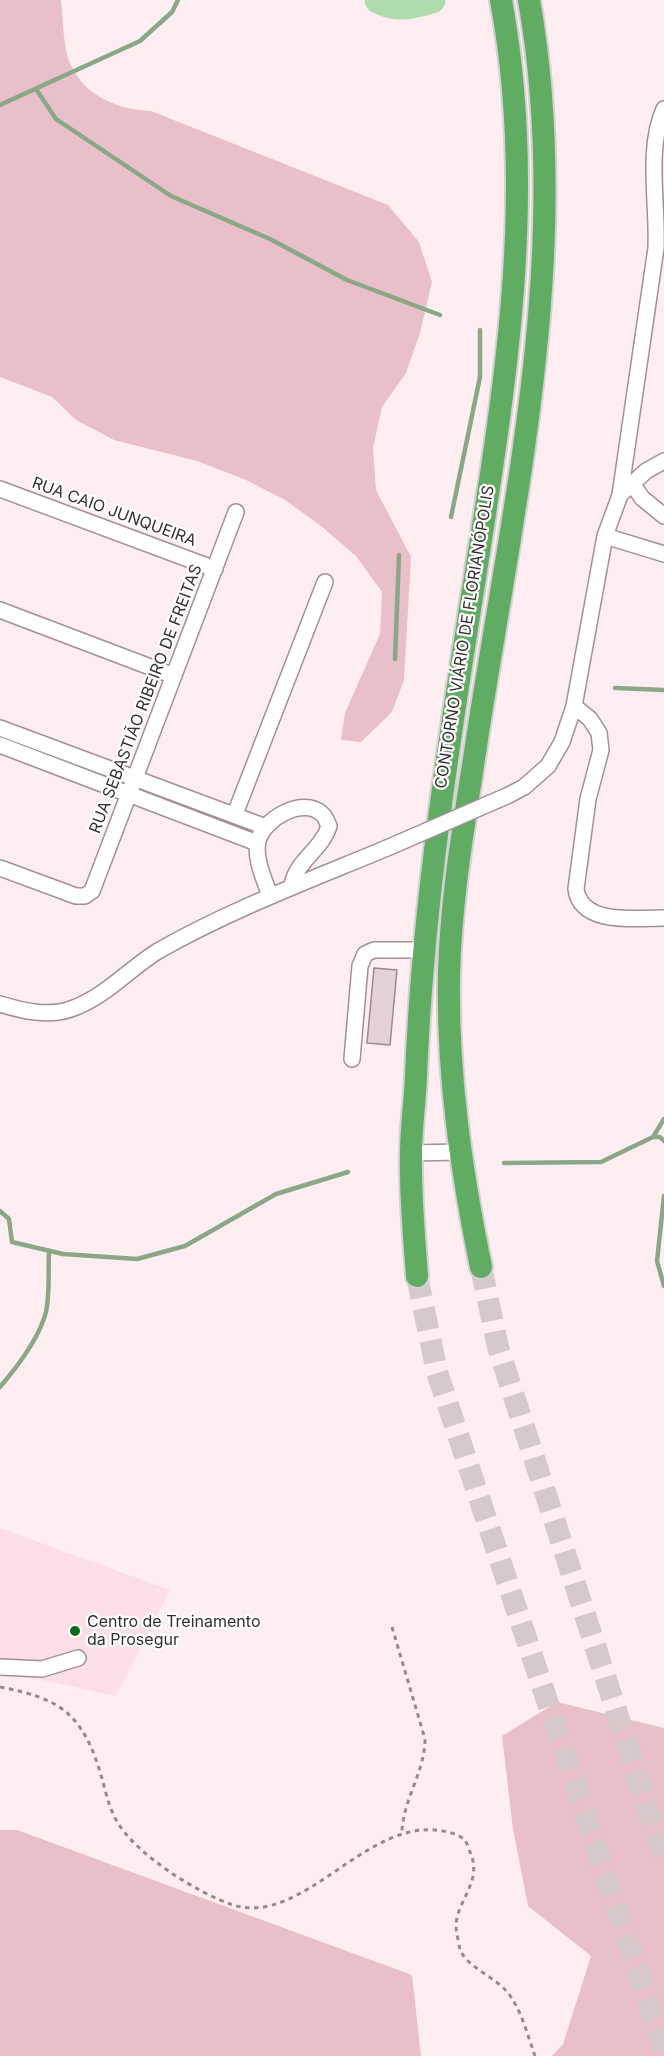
<!DOCTYPE html>
<meta charset="utf-8">
<style>
body{margin:0}
canvas{display:block;background:#feeef2}
</style>
<canvas width="664" height="2056"></canvas>
<script>
const context = document.querySelector('canvas').getContext('2d');
context.lineJoin = 'round';
function paint(path, color) { context.fillStyle = color; context.fill(path, 'evenodd'); }
function trace(path, color, width, dash) { context.strokeStyle = color; context.lineWidth = width; context.lineCap = dash ? 'butt' : 'round'; context.setLineDash(dash || []); context.stroke(path); }
function drawText(font, color, halo, rows, align = 'center') {
  context.font = font + ' Inter,sans-serif'; context.lineWidth = 4.5; context.setLineDash([]); context.textBaseline = 'middle'; context.strokeStyle = halo; context.fillStyle = color; for (const [text, x, y, turn = 0] of rows) {
    context.save(); context.translate(x, y); context.rotate((+turn || 0) * Math.PI / 180); context.textAlign = isNaN(turn) ? turn : align; if (halo) context.strokeText(text, 0, 0); context.fillText(text, 0, 0); context.restore();
  }
}
paint(new Path2D(`
 M 0,1528 L 170,1590 L 116,1696 L 0,1671 Z`), '#fcdfe6');
paint(new Path2D(`
 M 0,0 L 61,0 C 63,17 63,50 71,65 C 86,97 117,109 151,111 L 388,205 L 419,242 L 432,282 L 420,333 L 406,373 L 382,407 L 373,448 L 376,490 L 411,557 L 404,680 L 392,712 L 361,742 L 341,740 L 345,713 L 380,634 L 382,592 L 356,556 L 321,526 L 285,500 L 246,480 L 197,461 L 114,440 L 76,420 L 52,397 L 0,377 Z
 M 557,1702 L 664,1728 L 664,2056 L 552,2056 L 563,2044 L 591,1956 L 528,1906 L 513,1829 L 502,1736 Z
 M 0,1830 L 17,1830 L 412,1975 L 421,2056 L 0,2056 Z`), '#e9c0ca');
trace(new Path2D(`
 M 36,89 L 56,119 L 171,196 L 270,239 L 347,280 L 440,315
 M 0,105 L 140,41 L 172,12 L 178,0
 M 451,517 L 480,377 L 480,330
 M 395,659 L 399,555
 M 615,688 L 664,690
 M 653,1137 L 660,1137 L 664,1141
 M 504,1163 L 601,1162 L 653,1137 L 664,1119
 M 664,1196 L 657,1261 L 664,1286
 M 0,1211 L 9,1219 L 12,1242 L 63,1254 L 137,1259 L 185,1246 L 276,1194 L 348,1172
 M 0,1387 C 18,1366 39,1339 46,1312 C 50,1293 48,1270 49,1251`), '#8aa888', 4.5);
trace(new Path2D(`
 M 378,0 C 396,10 413,6 432,0`), '#aedcae', 27);
const building = new Path2D(`
 M 374,968 L 397,970 L 390,1045 L 367,1043 Z`);
paint(building, '#e5d2d6');
trace(building, '#9c898e', 1.5);
trace(new Path2D(`
 M 481,1267 L 498,1347 L 664,1858
 M 417,1276 L 437,1372 L 664,2050`), '#d6c8cb', 22, [22, 11]);
const minor = new Path2D(`
 M 632,483 L 642,498 L 664,516
 M 0,489 L 215,569
 M 620,495 L 646,471 L 664,461
 M 605,536 L 664,554
 M 0,610 L 174,676
 M 574,706 L 590,719 L 599,733 L 601,750 L 588,799 L 576,889 C 581,926 637,918 664,918
 M 0,728 L 263,826
 M 0,745 L 257,843
 M 509,795 L 524,787 L 548,766 L 562,742 L 574,706 L 605,536 L 620,495 L 656,248 C 658,204 646,149 664,109
 M 235,814 L 325,582
 M 0,868 L 76,896 L 85,896 L 92,891 L 236,512
 M 270,896 C 265,881 254,858 258,841 C 263,819 303,796 322,814 C 325,816 327,822 329,826 C 322,850 294,862 292,887
 M 0,1004 C 23,1011 48,1017 71,1009 C 104,998 129,969 158,951 C 230,910 310,880 387,848
 M 352,1059 L 360,966 L 365,954 L 374,950 L 422,950
 M 411,1153 L 460,1152
 M 0,1667 L 42,1669 L 78,1658`);
const highway = new Path2D(`
 M 481,1267 C 461,1170 447,1073 449,974 C 451,891 467,808 479,726 C 517,486 572,243 529,0
 M 417,1276 C 414,1235 410,1194 411,1154 C 411,1128 415,1102 416,1076 C 422,923 444,773 468,622 C 500,415 540,209 501,0`);
trace(minor, '#a29094', 18);
trace(highway, '#d3d1d1', 26);
trace(new Path2D(`
 M 392,1627 L 425,1739 C 425,1772 403,1799 402,1832
 M 0,1687 C 60,1698 83,1714 101,1775 C 105,1789 108,1804 115,1818 C 133,1853 197,1893 233,1905 C 302,1926 362,1824 435,1830 C 445,1831 457,1833 465,1840 C 467,1843 469,1849 470,1852 C 485,1884 450,1905 457,1934 C 458,1939 459,1947 461,1952 C 472,1971 499,1978 511,1997 C 523,2015 528,2037 535,2056`), '#95898c', 3, [4.5, 4.5]);
trace(minor, '#fff', 15);
trace(highway, '#60ac63', 22);
const minorBridge = new Path2D(`
 M 387,848 L 509,795`);
trace(minorBridge, '#a29094', 18, []);
trace(minorBridge, '#fff', 15);
for (const [x, y, r, color] of [
 [75,1631,6,"#066c1a"]
]) { const dot = new Path2D(); dot.arc(x, y, r, 0, 2 * Math.PI); context.fillStyle = color; context.fill(dot); trace(dot, '#fff', 2); }
drawText('16px', '#362e30', '#fff', [
 ["RUA CAIO JUNQUEIRA",114,512,20],
 ["CONTORNO VIÁRIO DE FLORIANÓPOLIS",465,637,-81],
 ["RUA SEBASTIÃO RIBEIRO DE FREITAS",146,699,-69]
]);
drawText('16px', '#362e30', '#fff', [
 ["Centro de Treinamento",87,1622],
 ["da Prosegur",87,1640]
], 'left');
</script>
